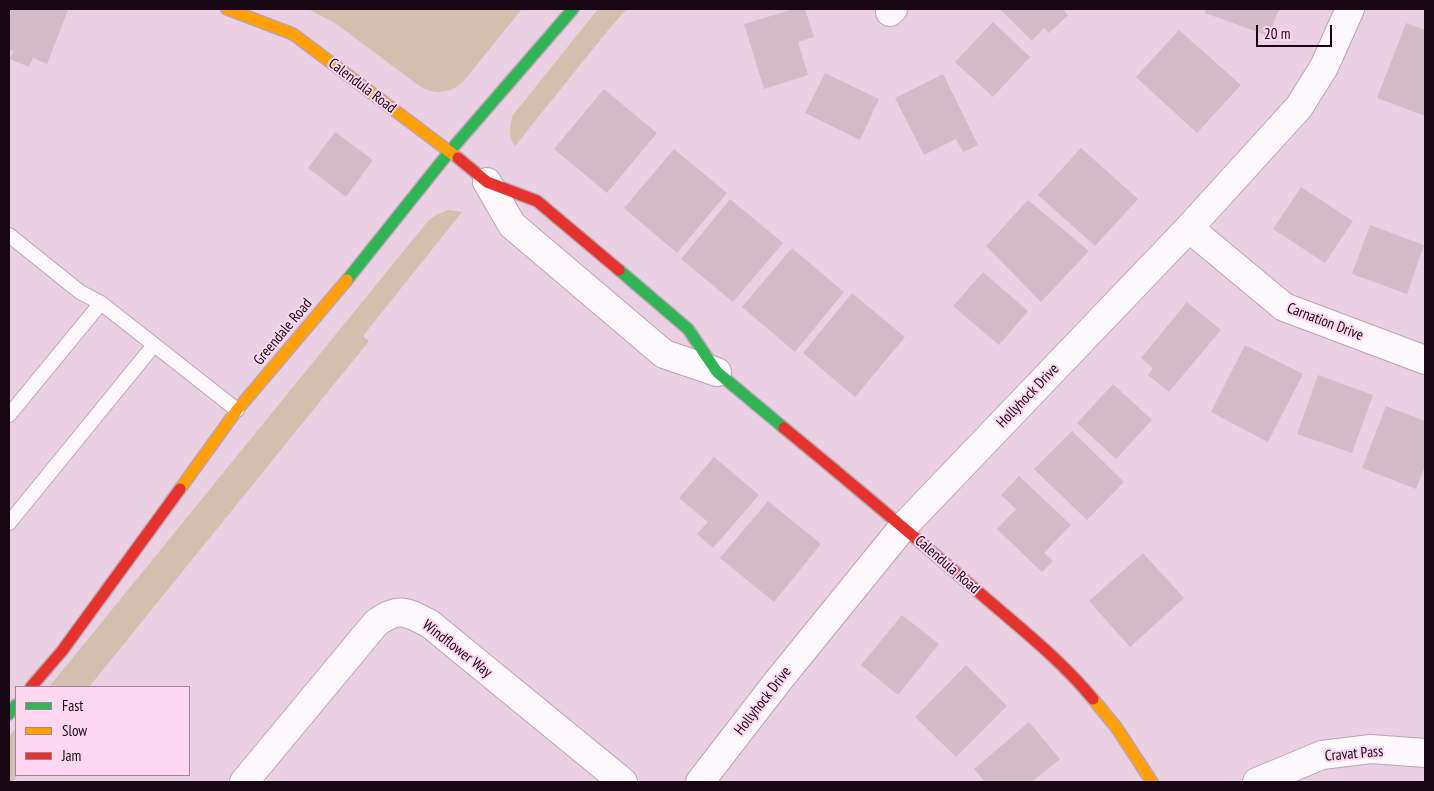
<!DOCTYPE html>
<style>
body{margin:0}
#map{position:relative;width:1434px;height:791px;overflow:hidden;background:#ead0e2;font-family:"PT Sans Narrow",sans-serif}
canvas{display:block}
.frame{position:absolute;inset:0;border:10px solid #160712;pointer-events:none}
.legend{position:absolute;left:15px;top:686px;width:175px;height:90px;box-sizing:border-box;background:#fdd6f0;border:1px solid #a18397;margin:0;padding:6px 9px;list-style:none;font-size:15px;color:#160712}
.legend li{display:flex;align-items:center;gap:10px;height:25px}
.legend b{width:25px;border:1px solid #a18397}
.scale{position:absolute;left:1256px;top:25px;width:76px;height:22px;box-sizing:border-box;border:2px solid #160712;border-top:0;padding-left:6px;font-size:15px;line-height:18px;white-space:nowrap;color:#160712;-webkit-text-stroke:4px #fdd6f0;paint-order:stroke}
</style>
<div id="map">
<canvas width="1434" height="791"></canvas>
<div class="frame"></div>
<ul class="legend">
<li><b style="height:6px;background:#30b455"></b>Fast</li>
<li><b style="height:6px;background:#ff9f0a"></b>Slow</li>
<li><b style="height:6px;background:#e5322d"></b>Jam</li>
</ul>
<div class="scale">20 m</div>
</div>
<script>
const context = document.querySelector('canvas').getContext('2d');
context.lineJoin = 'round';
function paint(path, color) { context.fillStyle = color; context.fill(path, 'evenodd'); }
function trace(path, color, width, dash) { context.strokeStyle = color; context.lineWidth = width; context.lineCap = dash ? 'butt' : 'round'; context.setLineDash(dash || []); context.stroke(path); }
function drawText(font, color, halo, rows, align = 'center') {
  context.font = font + ' "PT Sans Narrow",sans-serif'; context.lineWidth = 4; context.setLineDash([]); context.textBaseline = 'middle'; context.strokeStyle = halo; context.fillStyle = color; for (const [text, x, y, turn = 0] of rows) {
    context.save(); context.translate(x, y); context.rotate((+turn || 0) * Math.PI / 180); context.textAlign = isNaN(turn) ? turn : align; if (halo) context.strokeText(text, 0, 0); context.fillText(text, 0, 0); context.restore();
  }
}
paint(new Path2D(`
 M 308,9 L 522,9 L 462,83 C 448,94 433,95 418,85 L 335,23 Z
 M 598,9 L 627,9 L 609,29 L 515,146 C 508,136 509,126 513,115 Z
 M 448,210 L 462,212 L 363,336 L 369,341 L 89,687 L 49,687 L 428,221 L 436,215 Z
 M 16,728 L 16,775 L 18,775 L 12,782 L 9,782 L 9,737 Z`), '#d2c1af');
paint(new Path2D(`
 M 9,9 L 65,9 L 68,10 L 47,64 L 33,58 L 29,67 L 10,59 L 13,51 L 9,49 Z
 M 794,9 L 805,9 L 814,37 L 798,42 L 808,75 L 764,89 L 744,24 Z
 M 1000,9 L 1063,9 L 1063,10 L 1068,15 L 1049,33 L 1044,28 L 1032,41 Z
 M 1207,9 L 1279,9 L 1269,36 L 1205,13 Z
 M 993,22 L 1030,57 L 993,97 L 955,62 Z
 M 1406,23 L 1425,30 L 1425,116 L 1377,98 Z
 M 1179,30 L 1241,85 L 1197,133 L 1136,77 Z
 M 825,73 L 879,99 L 860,140 L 805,113 Z
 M 943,74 L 978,145 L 963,152 L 956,139 L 924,155 L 895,98 Z
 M 604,89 L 657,133 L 607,193 L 554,149 Z
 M 335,132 L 373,160 L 346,197 L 308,168 Z
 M 1081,148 L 1138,199 L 1095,246 L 1038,195 Z
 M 674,149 L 727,193 L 677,253 L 624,208 Z
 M 1301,187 L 1353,221 L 1325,263 L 1273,229 Z
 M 730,199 L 783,243 L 733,302 L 681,259 Z
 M 1028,200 L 1089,251 L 1041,302 L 986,246 Z
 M 1370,225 L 1424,245 L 1407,294 L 1352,274 Z
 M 792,248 L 844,292 L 795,352 L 742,307 Z
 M 983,272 L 1028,311 L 999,345 L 953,306 Z
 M 852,293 L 905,337 L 855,397 L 803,353 Z
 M 1187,302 L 1221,330 L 1169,392 L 1148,375 L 1153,368 L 1141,358 Z
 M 1245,345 L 1303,374 L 1268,442 L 1211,412 Z
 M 1318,375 L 1373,395 L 1352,453 L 1297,434 Z
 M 1113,384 L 1152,420 L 1116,459 L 1077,423 Z
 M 1386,406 L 1425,421 L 1425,466 L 1416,489 L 1362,468 Z
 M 1072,431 L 1124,482 L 1087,520 L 1034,469 Z
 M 714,457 L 759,495 L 713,548 L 697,534 L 708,522 L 679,498 Z
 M 1019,476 L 1071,525 L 1044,553 L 1053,561 L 1042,572 L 997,529 L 1016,509 L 1001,495 Z
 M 768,501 L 821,544 L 774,602 L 720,558 Z
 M 1143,553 L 1184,598 L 1130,647 L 1089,601 Z
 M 902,615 L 939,644 L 898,695 L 861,665 Z
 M 966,665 L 1007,706 L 956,757 L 915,717 Z
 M 1029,722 L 1060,759 L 1032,782 L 985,782 L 974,769 Z`), '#d3bcc8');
const lane = new Path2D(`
 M 9,235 L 80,292 L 101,303
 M 9,415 L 101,303 L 237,410
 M 9,523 L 154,345`);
const street = new Path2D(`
 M 890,12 L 893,9
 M 487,182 L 512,225 L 664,354 L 717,372
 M 1189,228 L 1284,307 L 1425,360
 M 244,782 L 376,623 C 399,606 407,612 430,624 L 623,782
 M 700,782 L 778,681 L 903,527 L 1189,228 L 1299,107 L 1324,67 L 1350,9
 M 1257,782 L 1322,755 L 1371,749 L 1425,753`);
const fast = new Path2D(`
 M 619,270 L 688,329 L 717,372 L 784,428
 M 347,280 L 450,151 L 573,9
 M 9,714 L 16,705`);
const slow = new Path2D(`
 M 227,9 L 293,34 L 458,158
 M 180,489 L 237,410 L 347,280
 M 1093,699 L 1116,727 L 1152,782`);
const jam = new Path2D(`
 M 458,158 L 487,182 L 537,201 L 619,270
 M 784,428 C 851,483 917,539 982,595 C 1020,628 1061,660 1093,699
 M 31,687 L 62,651 L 180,489`);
trace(lane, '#b9a5b3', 16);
trace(street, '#b9a5b3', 30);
trace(fast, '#b9a5b3', 14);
trace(slow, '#b9a5b3', 14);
trace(jam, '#b9a5b3', 14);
trace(lane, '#fcf8fb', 14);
trace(street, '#fcf8fb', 28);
trace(fast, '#30b455', 11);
trace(slow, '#ff9f0a', 11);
trace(jam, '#e5322d', 11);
drawText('15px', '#160712', '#fdd6f0', [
 ["Calendula Road",362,86,37],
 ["Carnation Drive",1325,322,21],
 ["Greendale Road",283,332,-50],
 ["Hollyhock Drive",1028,396,-46],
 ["Calendula Road",947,565,41],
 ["Windflower Way",457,649,38],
 ["Hollyhock Drive",763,701,-52],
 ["Cravat Pass",1354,754,-5]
]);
</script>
